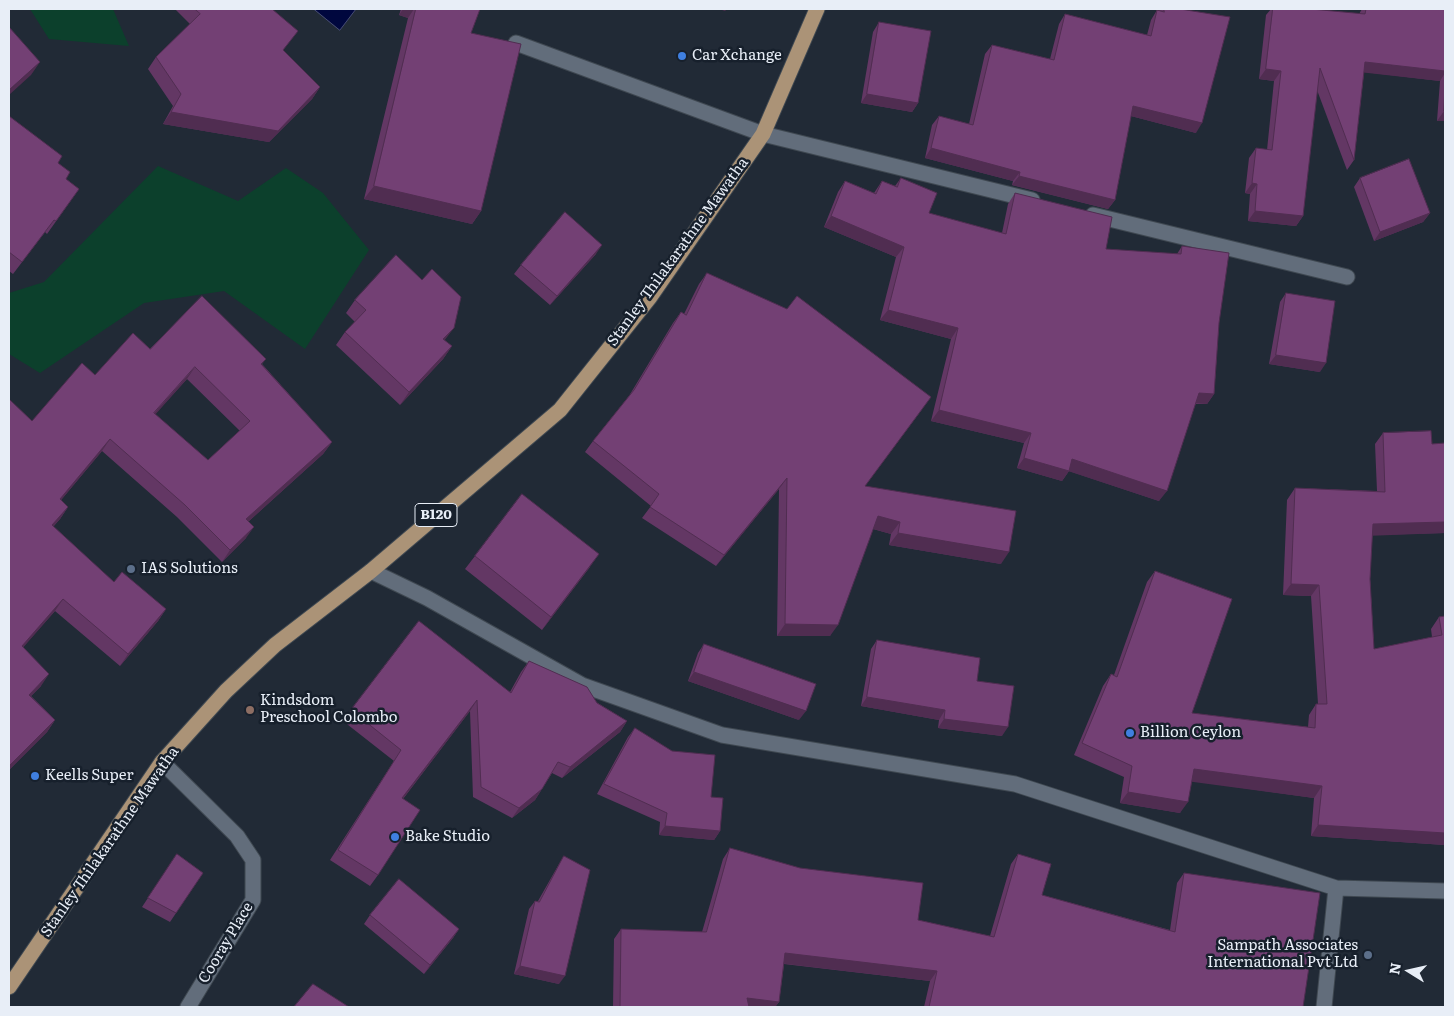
<!DOCTYPE html>
<style>
body{margin:0}
#map{position:relative;width:1454px;height:1016px;overflow:hidden;background:#212a36;font-family:Literata,serif}
canvas{display:block}
.frame{position:absolute;inset:0;border:10px solid #e8eef7;pointer-events:none}
.north{position:absolute;left:1384px;top:946px;width:50px;height:50px;-webkit-text-stroke:4px #17202c;paint-order:stroke;rotate:280deg;font-size:14px;font-weight:700;line-height:20px;text-align:center;color:#e8eef7}
.north::after{content:'';display:block;margin:auto;width:18px;height:22px;background:#e8eef7;clip-path:polygon(50% 0,100% 100%,50% 72%,0 100%)}
</style>
<div id="map">
<canvas width="1454" height="1016"></canvas>
<div class="frame"></div>
<div class="north">N</div>
</div>
<script>
const context = document.querySelector('canvas').getContext('2d');
context.lineJoin = 'round';
function paint(path, color) { context.fillStyle = color; context.fill(path, 'evenodd'); }
function trace(path, color, width, dash) { context.strokeStyle = color; context.lineWidth = width; context.lineCap = dash ? 'butt' : 'round'; context.setLineDash(dash || []); context.stroke(path); }
function drawText(font, color, halo, rows, align = 'center') {
  context.font = font + ' Literata,serif'; context.lineWidth = 5; context.setLineDash([]); context.textBaseline = 'middle'; context.strokeStyle = halo; context.fillStyle = color; for (const [text, x, y, turn = 0] of rows) {
    context.save(); context.translate(x, y); context.rotate((+turn || 0) * Math.PI / 180); context.textAlign = isNaN(turn) ? turn : align; if (halo) context.strokeText(text, 0, 0); context.fillText(text, 0, 0); context.restore();
  }
}
paint(new Path2D(`
 M 30,9 L 113,9 L 129,46 L 49,39 Z
 M 158,166 L 238,201 L 286,168 L 323,193 L 369,250 L 305,349 L 224,291 L 144,303 L 40,373 L 9,354 L 9,293 L 44,282 Z`), '#0c402c');
const water = new Path2D(`
 M 314,9 L 356,9 L 340,30 Z`);
paint(water, '#00073e');
trace(water, '#464c76', 1);
const minor = new Path2D(`
 M 516,43 L 763,134 L 1032,200
 M 1093,215 L 1347,277
 M 371,571 L 427,598 L 582,685 L 722,735 L 1015,784 L 1336,888 L 1445,891
 M 162,762 L 237,836 L 253,860 L 253,900 L 188,1007
 M 1324,1007 L 1336,888`);
const major = new Path2D(`
 M 9,987 L 162,762 L 226,691 L 275,645 L 371,571 L 560,410 L 650,297 L 763,134 L 817,9`);
trace(minor, '#3f4851', 17);
trace(major, '#3f4851', 17);
trace(minor, '#626d7b', 15);
trace(major, '#ab9377', 15);
paint(new Path2D(`
 M 175,9 L 272,9 L 284,51 L 320,87 L 312,99 L 269,142 L 163,124 L 173,106 L 148,69 L 156,57 L 190,24 Z
 M 401,9 L 480,9 L 471,33 L 481,211 L 472,224 L 364,199 L 408,18 L 399,15 Z
 M 1158,9 L 1180,9 L 1196,133 L 1131,116 L 1115,200 L 1108,209 L 1012,185 L 1013,181 L 925,158 L 932,125 L 939,116 L 969,124 L 985,54 L 992,45 L 1050,59 L 1059,24 L 1065,14 L 1147,35 L 1151,20 L 1157,10 L 1158,11 Z
 M 1271,9 L 1311,9 L 1359,14 L 1362,9 L 1445,9 L 1445,121 L 1437,121 L 1440,81 L 1364,72 L 1354,160 L 1347,170 L 1317,90 L 1303,216 L 1296,226 L 1248,221 L 1250,194 L 1245,193 L 1249,158 L 1256,148 L 1267,150 L 1274,81 L 1259,79 L 1266,15 Z
 M 879,22 L 918,103 L 912,112 L 861,103 L 873,32 Z
 M 9,116 L 58,163 L 66,179 L 79,189 L 47,234 L 45,232 L 13,274 L 9,271 Z
 M 901,178 L 929,213 L 1002,233 L 1008,204 L 1015,193 L 1106,249 L 1177,254 L 1182,246 L 1219,323 L 1214,394 L 1207,404 L 1195,404 L 1159,501 L 1069,471 L 1062,481 L 1017,468 L 1024,443 L 931,421 L 951,339 L 880,320 L 896,257 L 824,227 L 838,192 L 845,181 L 874,193 L 882,181 L 895,186 Z
 M 1360,178 L 1430,213 L 1423,222 L 1374,241 L 1354,187 Z
 M 596,254 L 550,305 L 514,274 L 521,265 Z
 M 707,273 L 923,408 L 865,486 L 1001,564 L 889,545 L 891,534 L 873,529 L 830,636 L 777,636 L 779,489 L 716,566 L 642,518 L 651,506 L 585,452 L 593,441 L 629,396 L 673,323 L 681,312 L 684,314 L 699,284 Z
 M 1286,293 L 1320,372 L 1269,364 L 1280,302 Z
 M 355,300 L 452,346 L 443,359 L 400,405 L 336,345 L 345,332 L 355,322 L 346,313 Z
 M 150,349 L 266,359 L 262,364 L 332,442 L 323,454 L 249,521 L 246,538 L 222,562 L 177,517 L 102,451 L 61,500 L 68,507 L 60,519 L 53,527 L 114,582 L 166,609 L 158,621 L 120,666 L 55,611 L 23,647 L 41,686 L 31,696 L 55,720 L 47,732 L 9,770 L 32,421 L 95,375 ZM 187,379 L 240,431 L 208,460 L 155,414 Z
 M 1383,433 L 1432,444 L 1445,533 L 1372,535 L 1370,579 L 1374,649 L 1432,637 L 1431,629 L 1439,617 L 1445,616 L 1445,845 L 1311,836 L 1314,798 L 1192,781 L 1180,813 L 1120,803 L 1124,777 L 1074,755 L 1103,686 L 1111,674 L 1114,675 L 1147,582 L 1155,571 L 1192,713 L 1308,727 L 1309,715 L 1316,704 L 1318,704 L 1311,596 L 1283,595 L 1287,500 L 1295,488 L 1377,491 L 1375,444 Z
 M 475,556 L 590,567 L 542,630 L 465,569 Z
 M 877,640 L 977,681 L 1002,736 L 938,728 L 939,720 L 861,706 L 871,649 Z
 M 704,644 L 799,720 L 688,681 L 698,653 Z
 M 529,661 L 627,721 L 620,732 L 562,778 L 552,773 L 535,800 L 512,818 L 473,797 L 470,711 L 403,799 L 378,875 L 370,886 L 330,860 L 394,761 L 343,721 L 351,710 L 510,692 L 521,672 Z
 M 635,728 L 711,797 L 720,831 L 714,840 L 659,835 L 660,822 L 597,794 L 628,737 Z
 M 730,848 L 918,920 L 990,936 L 1011,864 L 1018,854 L 1042,895 L 1170,930 L 1177,883 L 1184,873 L 1303,1007 L 924,1007 L 930,981 L 784,964 L 779,1002 L 775,1007 L 613,1007 L 614,939 L 621,929 L 702,932 L 723,859 Z
 M 177,854 L 203,873 L 170,922 L 142,907 Z
 M 564,856 L 559,984 L 514,974 L 529,909 L 535,901 L 538,901 L 559,864 Z
 M 370,915 L 459,929 L 453,938 L 424,974 L 364,924 Z`), '#633764');
paint(new Path2D(`
 M 403,9 L 414,9 L 408,18 L 399,15 Z
 M 719,9 L 727,9 L 725,11 Z
 M 40,62 L 31,75 L 9,95 L 9,90 Z
 M 1365,62 L 1445,71 L 1445,73 L 1440,81 L 1359,72 Z
 M 1266,69 L 1281,71 L 1274,81 L 1259,79 Z
 M 320,87 L 312,99 L 269,142 L 163,124 L 171,112 Z
 M 867,94 L 918,103 L 912,112 L 861,103 Z
 M 1133,106 L 1202,123 L 1196,133 L 1127,115 Z
 M 1444,111 L 1445,111 L 1445,121 L 1437,121 Z
 M 931,148 L 1020,172 L 1013,181 L 925,158 Z
 M 1019,176 L 1115,200 L 1108,209 L 1012,185 Z
 M 1252,183 L 1257,184 L 1250,194 L 1245,193 Z
 M 374,186 L 481,211 L 472,224 L 364,199 Z
 M 1255,211 L 1303,216 L 1296,226 L 1248,221 Z
 M 1430,213 L 1423,222 L 1374,241 L 1380,232 Z
 M 831,216 L 904,247 L 896,257 L 824,227 Z
 M 602,245 L 596,254 L 550,305 L 557,296 Z
 M 888,310 L 958,328 L 951,339 L 880,320 Z
 M 454,328 L 444,341 L 443,339 Z
 M 452,346 L 443,359 L 400,405 L 409,392 Z
 M 1276,355 L 1326,363 L 1320,372 L 1269,364 Z
 M 195,367 L 187,379 L 146,425 L 154,413 Z
 M 1199,393 L 1214,394 L 1207,404 L 1192,403 Z
 M 939,410 L 1031,433 L 1024,443 L 931,421 Z
 M 110,439 L 102,451 L 52,511 L 60,499 Z
 M 332,442 L 323,454 L 238,531 L 246,519 Z
 M 1024,458 L 1069,471 L 1062,481 L 1017,468 Z
 M 1072,459 L 1167,491 L 1159,501 L 1065,470 Z
 M 787,478 L 779,489 L 716,566 L 724,555 Z
 M 68,507 L 60,519 L 43,537 L 52,525 Z
 M 878,516 L 900,522 L 891,534 L 870,528 Z
 M 1445,522 L 1445,533 L 1365,536 L 1373,524 Z
 M 254,527 L 246,538 L 222,562 L 230,550 Z
 M 898,533 L 1009,552 L 1001,564 L 889,545 Z
 M 599,554 L 590,567 L 542,630 L 551,617 Z
 M 1291,584 L 1319,585 L 1311,596 L 1283,595 Z
 M 63,599 L 55,611 L 14,658 L 22,646 Z
 M 166,609 L 158,621 L 120,666 L 128,654 Z
 M 785,624 L 838,625 L 830,636 L 777,636 Z
 M 694,672 L 806,711 L 799,720 L 688,681 Z
 M 49,674 L 41,686 L 21,706 L 29,695 Z
 M 867,697 L 945,710 L 939,720 L 861,706 Z
 M 477,700 L 470,711 L 395,809 L 402,798 Z
 M 944,719 L 1008,727 L 1002,736 L 938,728 Z
 M 55,720 L 47,732 L 9,770 L 9,766 Z
 M 627,721 L 620,732 L 562,778 L 570,767 Z
 M 1194,769 L 1322,786 L 1314,798 L 1186,781 Z
 M 542,789 L 535,800 L 512,818 L 519,808 Z
 M 1128,792 L 1188,802 L 1180,813 L 1120,803 Z
 M 1318,825 L 1445,833 L 1445,845 L 1311,836 Z
 M 665,826 L 720,831 L 714,840 L 659,835 Z
 M 459,929 L 453,938 L 424,974 L 430,965 Z
 M 785,953 L 937,971 L 930,981 L 778,963 Z
 M 520,966 L 565,976 L 559,984 L 514,974 Z
 M 747,998 L 779,1002 L 775,1007 L 741,1007 Z`), '#502d51');
const building = new Path2D(`
 M 195,9 L 272,9 L 298,31 L 283,50 L 320,87 L 278,131 L 171,112 L 181,94 L 156,57 L 200,14 Z
 M 416,9 L 480,9 L 471,33 L 521,44 L 481,211 L 374,186 Z
 M 1164,9 L 1180,9 L 1230,17 L 1202,123 L 1133,106 L 1115,200 L 1019,176 L 1020,172 L 931,148 L 939,116 L 973,125 L 992,45 L 1054,60 L 1065,14 L 1151,36 L 1157,10 L 1164,12 Z
 M 1273,9 L 1311,9 L 1365,14 L 1366,9 L 1445,9 L 1445,71 L 1365,62 L 1354,160 L 1320,68 L 1303,216 L 1255,211 L 1257,184 L 1252,183 L 1256,148 L 1272,150 L 1281,71 L 1266,69 Z
 M 879,22 L 931,31 L 918,103 L 867,94 Z
 M 9,27 L 40,62 L 9,90 Z
 M 1445,90 L 1445,111 L 1444,111 Z
 M 9,116 L 62,156 L 58,163 L 70,172 L 66,179 L 79,189 L 56,221 L 54,220 L 22,262 L 9,252 Z
 M 1409,159 L 1430,213 L 1380,232 L 1360,178 Z
 M 901,178 L 937,193 L 929,213 L 1006,234 L 1015,193 L 1112,217 L 1106,249 L 1181,254 L 1182,246 L 1229,253 L 1219,323 L 1214,394 L 1199,393 L 1167,491 L 1072,459 L 1069,471 L 1024,458 L 1031,433 L 939,410 L 958,328 L 888,310 L 904,247 L 831,216 L 845,181 L 876,194 L 882,181 L 897,187 Z
 M 565,212 L 602,245 L 557,296 L 521,265 Z
 M 396,255 L 422,280 L 432,269 L 461,297 L 454,328 L 443,339 L 452,346 L 409,392 L 345,332 L 366,310 L 355,300 Z
 M 707,273 L 787,309 L 797,296 L 931,397 L 865,486 L 1016,511 L 1009,552 L 898,533 L 900,522 L 878,516 L 838,625 L 785,624 L 787,478 L 724,555 L 650,507 L 659,494 L 593,441 L 634,390 L 681,312 L 686,315 Z
 M 1286,293 L 1335,301 L 1326,363 L 1276,355 Z
 M 202,296 L 266,359 L 261,364 L 332,442 L 246,519 L 254,527 L 230,550 L 185,505 L 110,439 L 60,499 L 68,507 L 52,525 L 114,582 L 122,572 L 166,609 L 128,654 L 63,599 L 22,646 L 49,674 L 29,695 L 55,720 L 9,766 L 9,399 L 32,421 L 82,363 L 95,375 L 133,333 L 150,349 ZM 195,367 L 250,421 L 208,460 L 154,413 Z
 M 1431,431 L 1432,444 L 1445,443 L 1445,522 L 1373,524 L 1370,579 L 1374,649 L 1442,635 L 1439,617 L 1445,616 L 1445,833 L 1318,825 L 1322,786 L 1194,769 L 1188,802 L 1128,792 L 1132,766 L 1082,743 L 1111,674 L 1117,677 L 1155,571 L 1232,599 L 1192,713 L 1315,728 L 1316,704 L 1327,704 L 1319,585 L 1291,584 L 1295,488 L 1385,492 L 1383,433 Z
 M 522,494 L 599,554 L 551,617 L 475,556 Z
 M 419,621 L 511,693 L 529,661 L 587,687 L 597,703 L 627,721 L 570,767 L 558,762 L 542,789 L 519,808 L 481,787 L 477,700 L 402,798 L 420,810 L 378,875 L 338,850 L 401,750 L 351,710 Z
 M 877,640 L 980,658 L 977,681 L 1014,686 L 1008,727 L 944,719 L 945,710 L 867,697 Z
 M 704,644 L 816,684 L 806,711 L 694,672 Z
 M 635,728 L 672,751 L 715,755 L 711,797 L 723,798 L 720,831 L 665,826 L 667,813 L 604,784 Z
 M 730,848 L 800,868 L 923,883 L 918,920 L 994,937 L 1018,854 L 1051,864 L 1042,895 L 1175,932 L 1184,873 L 1320,893 L 1303,1007 L 929,1007 L 937,971 L 785,953 L 779,1002 L 747,998 L 749,1007 L 620,1007 L 621,929 L 706,932 Z
 M 177,854 L 203,873 L 176,913 L 148,898 Z
 M 564,856 L 590,870 L 565,976 L 520,966 L 535,901 L 539,902 Z
 M 399,879 L 459,929 L 430,965 L 370,915 Z
 M 313,984 L 349,1007 L 294,1007 Z`);
paint(building, '#734074');
trace(building, '#502d51', 1);
for (const [x, y, r, color] of [
 [682,56,5,"#3f7fe0"],
 [131,569,5,"#5c6f8a"],
 [250,710,5,"#8d6e63"],
 [1130,733,5,"#3f7fe0"],
 [35,776,5,"#3f7fe0"],
 [395,837,5,"#3f7fe0"],
 [1368,955,5,"#5c6f8a"]
]) { const dot = new Path2D(); dot.arc(x, y, r, 0, 2 * Math.PI); context.fillStyle = color; context.fill(dot); trace(dot, '#17202c', 2); }
for (const [x, y, w] of [
 [436,515,42]
]) { const box = new Path2D(); box.roundRect(x - w / 2, y - 11.5, w, 23, 4); context.fillStyle = '#17202c'; context.fill(box); trace(box, '#e8eef7', 1); }
drawText('bold 14px', '#e8eef7', null, [
 ["B120",436,515]
]);
drawText('15px', '#e8eef7', '#17202c', [
 ["Car Xchange",692,56],
 ["IAS Solutions",141,569],
 ["Kindsdom",260,701],
 ["Preschool Colombo",260,718],
 ["Billion Ceylon",1140,733],
 ["Keells Super",45,776],
 ["Bake Studio",405,837],
 ["Sampath Associates",1358,946,"right"],
 ["International Pvt Ltd",1358,963,"right"]
], 'left');
drawText('15px', '#e8eef7', '#17202c', [
 ["Stanley Thilakarathne Mawatha",678,252,-54],
 ["Stanley Thilakarathne Mawatha",110,842,-55],
 ["Cooray Place",226,943,-59]
]);
</script>
